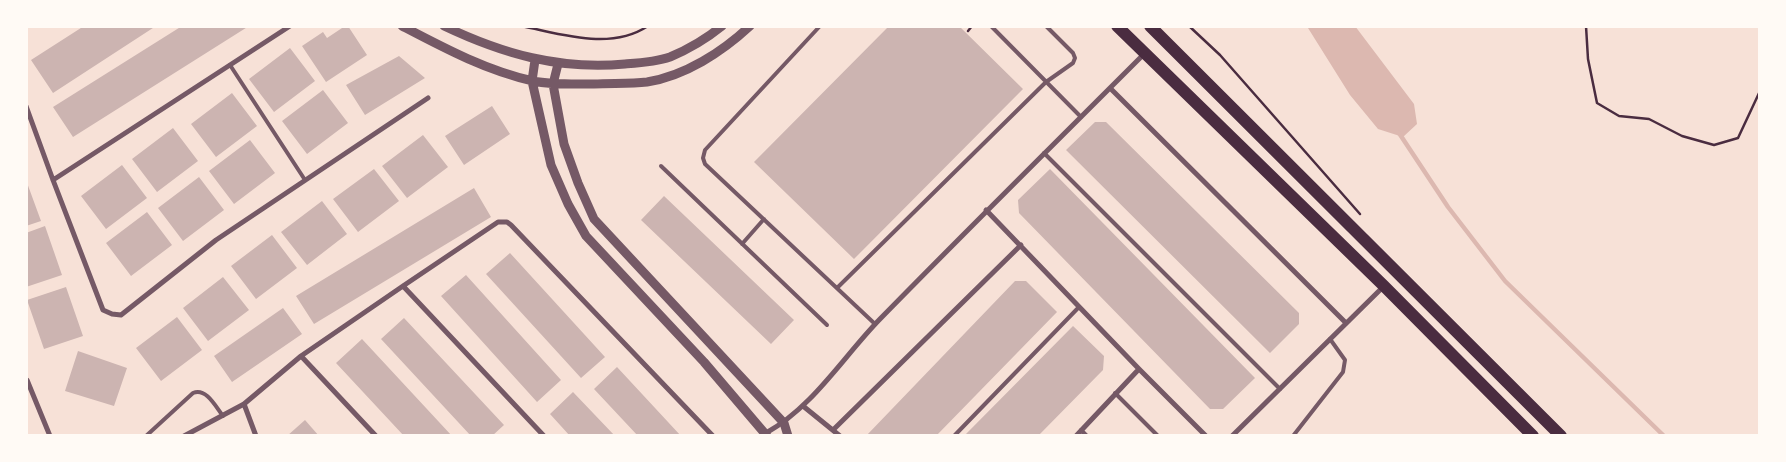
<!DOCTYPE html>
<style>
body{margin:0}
#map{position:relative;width:1786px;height:462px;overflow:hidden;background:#f7e1d7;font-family:"Exo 2",sans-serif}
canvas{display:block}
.frame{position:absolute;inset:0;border:28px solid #fffaf5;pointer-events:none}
</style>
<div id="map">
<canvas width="1786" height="462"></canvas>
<div class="frame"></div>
</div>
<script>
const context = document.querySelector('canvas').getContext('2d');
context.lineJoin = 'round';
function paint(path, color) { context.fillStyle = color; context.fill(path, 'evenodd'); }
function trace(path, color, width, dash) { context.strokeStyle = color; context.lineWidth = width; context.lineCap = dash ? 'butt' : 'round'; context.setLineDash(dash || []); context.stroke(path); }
paint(new Path2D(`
 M 1304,26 L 1355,26 L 1414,104 L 1417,124 L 1403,137 L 1378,129 L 1350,95 L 1308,28 Z`), '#dcb8b0');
trace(new Path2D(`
 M 1399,133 L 1448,207 L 1505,281 L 1664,436`), '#dcb8b0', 4.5);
paint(new Path2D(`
 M 84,26 L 156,26 L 53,93 L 31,60 Z
 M 182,26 L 249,26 L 73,137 L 53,107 Z
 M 345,26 L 348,26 L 367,55 L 326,82 L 302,46 L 323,32 L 327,38 Z
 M 889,26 L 959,26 L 1023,89 L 854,259 L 754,162 Z
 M 290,48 L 315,81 L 274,112 L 249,79 Z
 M 399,56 L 425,78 L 365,115 L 346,85 Z
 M 323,90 L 348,123 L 307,154 L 282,121 Z
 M 232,93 L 257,126 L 216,157 L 191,124 Z
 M 492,106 L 510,134 L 464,165 L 445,136 Z
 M 1095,122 L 1106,122 L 1299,313 L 1299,324 L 1270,353 L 1066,150 Z
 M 173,128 L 198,161 L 157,192 L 132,159 Z
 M 423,135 L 448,167 L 407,198 L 382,166 Z
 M 250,140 L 275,173 L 234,204 L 209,171 Z
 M 122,165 L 147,198 L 106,229 L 81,196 Z
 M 374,169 L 399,201 L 358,232 L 333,199 Z
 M 1050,169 L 1255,378 L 1223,409 L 1210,409 L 1019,213 L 1018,200 Z
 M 199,177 L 224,210 L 183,241 L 158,208 Z
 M 26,180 L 41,221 L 26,226 Z
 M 474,188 L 491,217 L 314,324 L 296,296 Z
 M 664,196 L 794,320 L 771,344 L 641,220 Z
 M 322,201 L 347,234 L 307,265 L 281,232 Z
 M 147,212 L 172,245 L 131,276 L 106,243 Z
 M 45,226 L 62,275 L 26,287 L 26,233 Z
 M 272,235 L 297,268 L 256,299 L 231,266 Z
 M 510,253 L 605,357 L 581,378 L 486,274 Z
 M 466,275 L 561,380 L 537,402 L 441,296 Z
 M 223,277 L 249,310 L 208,341 L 183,308 Z
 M 1015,281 L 1026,281 L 1057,312 L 936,436 L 866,436 Z
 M 66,287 L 83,336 L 44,349 L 27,300 Z
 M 283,308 L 302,334 L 232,382 L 214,356 Z
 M 177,317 L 202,350 L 161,381 L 136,348 Z
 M 404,318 L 504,425 L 492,436 L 471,436 L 381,339 Z
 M 1073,326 L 1104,356 L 1103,370 L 1038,436 L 964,436 Z
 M 362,339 L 452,436 L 404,436 L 336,363 Z
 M 78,351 L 127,368 L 114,406 L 65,391 Z
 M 617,367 L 681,436 L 638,436 L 594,389 Z
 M 573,392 L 615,436 L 570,436 L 550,414 Z
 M 305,420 L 319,436 L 287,436 Z`), '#ccb4b1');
trace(new Path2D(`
 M 521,26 C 562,34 610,51 648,26
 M 1189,26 L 1220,55 L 1360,214
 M 1586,26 L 1588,59 L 1597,103 L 1619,116 L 1649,119 L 1682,136 L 1714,145 L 1738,138 L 1760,91
 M 968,31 L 972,26`), '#4a2c40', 2.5);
trace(new Path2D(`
 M 820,26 L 705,150 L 703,158 L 705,164 L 875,324
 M 991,26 L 1081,117
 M 230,65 L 305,180
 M 1044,153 L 1280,389
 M 661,166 L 827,325
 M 742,244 L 764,219
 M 837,288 L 1046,82 L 1073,63 L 1075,58 L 1073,53 L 1046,26
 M 1115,393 L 1158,436
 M 1081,430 L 1087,436
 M 146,436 L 193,393 C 206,387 216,407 223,416
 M 954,436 L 1079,307
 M 1293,436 L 1343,372 L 1345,360 L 1330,339`), '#755966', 4);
trace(new Path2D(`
 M 1110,88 L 1346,323
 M 26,106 L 53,180 L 103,310 L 112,314 L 121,315 L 216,240 L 428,98
 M 53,180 L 290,26
 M 986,210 L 1139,369 L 1206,436
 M 403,286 L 544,436
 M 301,356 L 376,436
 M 27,380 L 50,436
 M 244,404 L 256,436
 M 803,406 L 840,436
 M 834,429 L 1021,245
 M 766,433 C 813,407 843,357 880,319 C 967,230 1056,142 1144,54
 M 184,436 L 244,404 L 301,356 L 403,286 L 498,222 L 507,222 L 511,225 L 713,436
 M 1076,436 L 1139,369
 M 1232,436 L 1384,286`), '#755966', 5);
trace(new Path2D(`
 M 402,26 C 444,48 487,71 533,81 C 553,85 573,84 594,84 C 611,83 630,84 647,82 C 685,76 722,52 750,26
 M 444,26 C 503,54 559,70 625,64 C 639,63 656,62 670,57 C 689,49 706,39 722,26
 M 535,60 L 532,81 L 551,165 L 568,204 L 586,236 L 704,362 L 767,436
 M 558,64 L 553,84 L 564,144 L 578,183 L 594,219 L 784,423 L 788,436`), '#755966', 9);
trace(new Path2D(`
 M 1117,26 L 1384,286 L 1533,436
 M 1150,26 L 1561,436`), '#4a2c40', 12);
</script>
